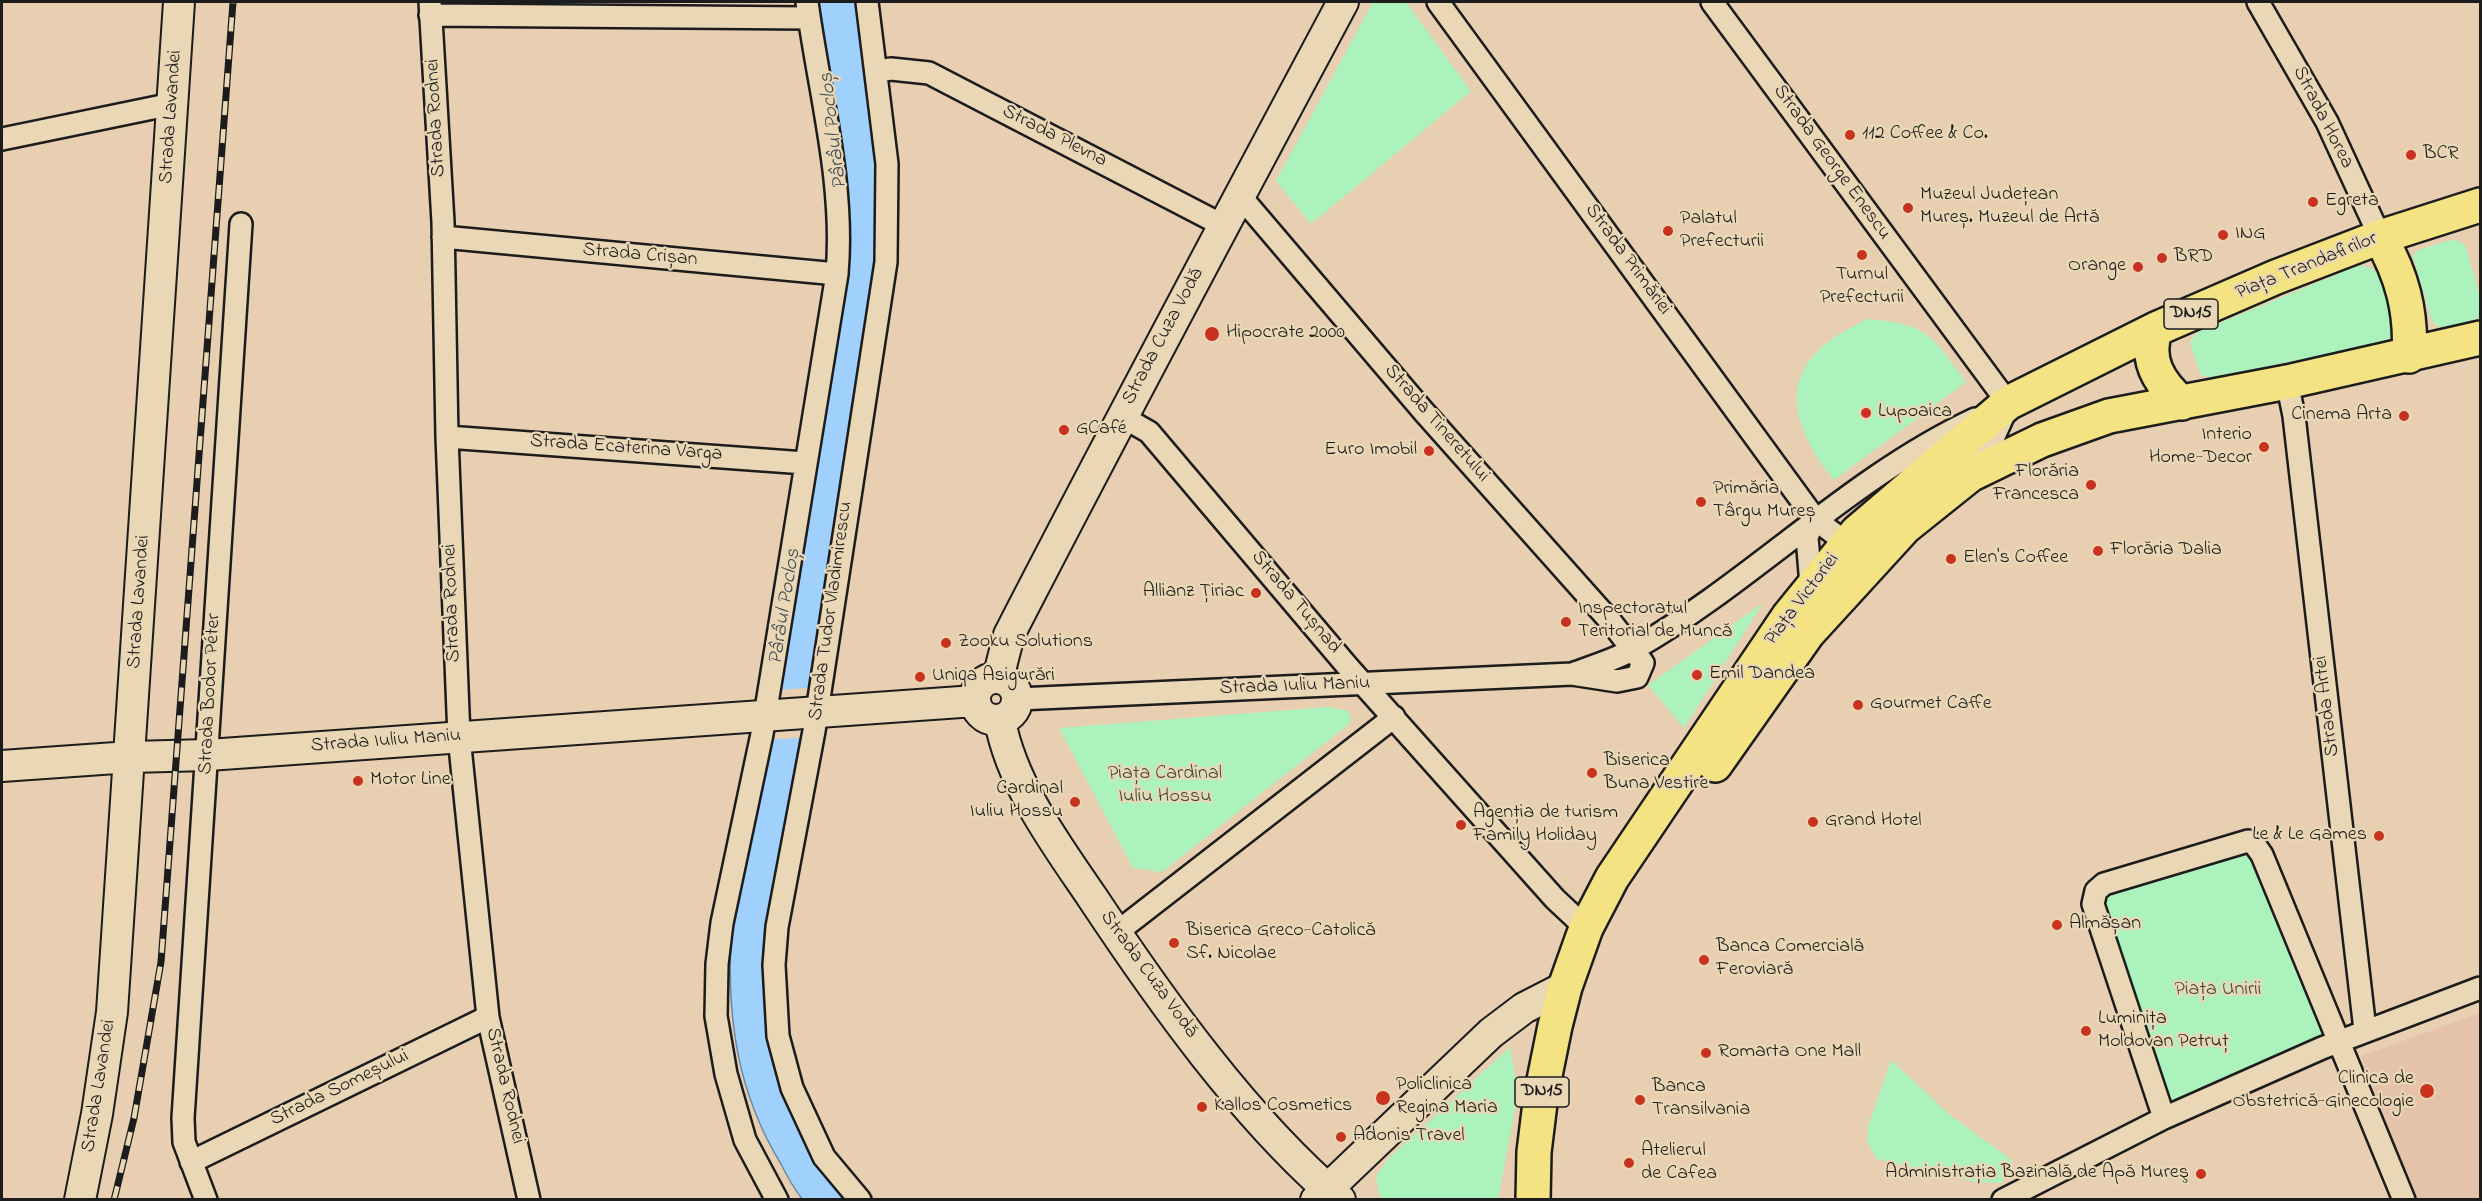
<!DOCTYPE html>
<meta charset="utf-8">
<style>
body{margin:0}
#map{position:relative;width:2482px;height:1201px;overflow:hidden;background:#e9cfb1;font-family:"Indie Flower",sans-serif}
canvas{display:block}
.frame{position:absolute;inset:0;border:3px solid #1c1c1c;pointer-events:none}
</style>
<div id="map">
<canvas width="2482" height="1201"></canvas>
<div class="frame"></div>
</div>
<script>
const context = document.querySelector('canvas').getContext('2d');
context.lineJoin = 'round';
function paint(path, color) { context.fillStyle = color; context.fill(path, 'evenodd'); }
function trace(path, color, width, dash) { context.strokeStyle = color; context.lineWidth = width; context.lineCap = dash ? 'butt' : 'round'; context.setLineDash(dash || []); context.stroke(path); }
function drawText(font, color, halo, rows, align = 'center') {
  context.font = font + ' "Indie Flower",sans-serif'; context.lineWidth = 4.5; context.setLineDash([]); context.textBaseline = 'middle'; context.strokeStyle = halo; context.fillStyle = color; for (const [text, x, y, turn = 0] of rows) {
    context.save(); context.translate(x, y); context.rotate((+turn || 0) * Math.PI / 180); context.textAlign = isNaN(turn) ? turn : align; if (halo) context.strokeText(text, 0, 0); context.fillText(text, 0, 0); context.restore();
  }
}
paint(new Path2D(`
 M 2480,1013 L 2480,1199 L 2416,1199 L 2361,1056 Z`), '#e5c3aa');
paint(new Path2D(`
 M 1373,2 L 1406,2 L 1471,91 L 1311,224 L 1276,181 Z
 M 2450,240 L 2459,241 L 2466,247 L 2480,298 L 2480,316 C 2469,327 2442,335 2432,321 L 2413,257 L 2418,250 Z
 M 2357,266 C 2364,266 2369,266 2375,271 C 2384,280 2395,322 2394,335 L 2384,343 L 2209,378 L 2200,374 L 2190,342 L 2196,333 Z
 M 1866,319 C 1928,324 1931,334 1966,382 L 1834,480 C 1802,440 1775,387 1823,346 C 1835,335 1852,328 1866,319 Z
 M 1763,603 L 1684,728 L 1648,685 Z
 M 1329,707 L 1348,711 L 1351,719 L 1348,725 L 1162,872 L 1133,868 L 1059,728 Z
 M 2248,841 L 2338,1041 L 2164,1118 L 2094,897 Z
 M 1510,1047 L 1518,1094 L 1498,1199 L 1384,1200 L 1379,1195 L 1376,1176 L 1388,1159 Z
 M 1891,1060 L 1950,1115 L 2013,1161 L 2002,1183 L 1975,1182 L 1877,1159 L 1867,1142 L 1868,1127 Z`), '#acf2bd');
const water = new Path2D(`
 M 818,2 L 855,2 L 878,167 L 880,248 L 838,514 L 765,944 C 760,1039 782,1129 849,1199 L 803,1200 C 794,1189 787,1176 781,1164 C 738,1094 727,1020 731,939 L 842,171 Z`);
paint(water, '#9fd1fc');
trace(water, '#6b89a2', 1.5);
paint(new Path2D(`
 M 808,688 L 800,738 L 766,740 L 775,690 Z`), '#e9cfb1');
const street = new Path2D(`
 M 430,2 L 443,222 L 447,437 L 459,737 L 488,1017 L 529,1200
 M 1438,2 L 1815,519 L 1837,536 L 1861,540
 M 1712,2 L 2008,403
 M 2258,2 L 2327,122 L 2380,237
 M 430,15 L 809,18
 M 877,71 L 891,69 L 929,73 L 1224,226
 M 2,139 L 172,104
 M 443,237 L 837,274
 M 2287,382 L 2294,416 L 2365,1030
 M 1121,416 L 1149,432 L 1348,667 L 1555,899 L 1586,928
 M 447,437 L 805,463
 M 1972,471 L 1992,441 L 2005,412
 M 1811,585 L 1807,537 L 1815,519
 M 1572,674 C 1593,666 1617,659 1636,648 C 1754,580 1851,477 1975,419
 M 1018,699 L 1572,674 L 1617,681 L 1637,677 L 1643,663 L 1611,622 L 1424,412 L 1241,197
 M 1116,933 L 1394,717
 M 2164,1118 L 2093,904 L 2096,891 L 2104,884 L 2248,841 L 2255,845 L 2262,855 L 2404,1200
 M 191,1162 L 488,1017
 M 206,1200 L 184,1142 L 183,1118 L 241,224
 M 777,1200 L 745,1140 L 726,1074 L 716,1016 L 717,964 L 722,923 L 762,734 L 837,274 C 845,183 819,92 807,2
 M 860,1200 L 824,1157 L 792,1088 L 778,1036 L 774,965 L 777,927 L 814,731 L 886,262 L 887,164 L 867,2
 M 2003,1200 L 2164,1118 L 2322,1048 L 2480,988`);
const secondary = new Path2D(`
 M 998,678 L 1009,635 C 1118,423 1231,212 1343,2
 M975 699a21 21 0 1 1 42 0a21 21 0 1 1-42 0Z
 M 1000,721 C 1012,785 1056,844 1092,897 C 1161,1001 1245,1119 1340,1200
 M 2,766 L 130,757 L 208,755 L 975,701
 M 80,1200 L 97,1114 L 112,1012 L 179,2
 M 1316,1200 L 1491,1033 L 1524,1008 L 1565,987`);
const primary = new Path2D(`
 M 2380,237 C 2402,275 2412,312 2409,356
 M 2156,329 C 2144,359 2159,383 2182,403
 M 1715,765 L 1808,633 L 1905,527 L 1970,475 L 2042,440 L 2109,416 L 2287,382 L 2480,338
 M 1533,1200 L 1534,1152 L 1541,1095 L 1555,1026 L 1565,987 L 1586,928 L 1612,878 L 1788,617 L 1857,532 L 2008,403 L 2156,329 L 2276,277 L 2380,237 L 2480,205`);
trace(street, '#1c1c1c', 26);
trace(secondary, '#1c1c1c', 34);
trace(primary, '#1c1c1c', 38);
trace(street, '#e9d7b5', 21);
trace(secondary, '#e9d7b5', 30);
trace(primary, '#f4e382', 33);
const rail = new Path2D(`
 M 114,1200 L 134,1118 L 161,962 L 233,2`);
trace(rail, '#1c1c1c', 7);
trace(rail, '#e9d7b5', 4.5, [14]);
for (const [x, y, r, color] of [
 [1850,135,6,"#c8321e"],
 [2411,155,6,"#c8321e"],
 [2313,202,6,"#c8321e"],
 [1908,208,6,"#c8321e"],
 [1668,231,6,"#c8321e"],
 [2223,235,6,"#c8321e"],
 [1862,255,6,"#c8321e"],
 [2162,258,6,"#c8321e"],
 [2138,267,6,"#c8321e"],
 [1212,334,8,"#c8321e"],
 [1866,413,6,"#c8321e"],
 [2404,416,6,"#c8321e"],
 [1064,430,6,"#c8321e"],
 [2264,447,6,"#c8321e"],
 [1429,451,6,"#c8321e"],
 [2091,485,6,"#c8321e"],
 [1701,502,6,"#c8321e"],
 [2098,551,6,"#c8321e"],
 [1951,559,6,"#c8321e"],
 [1256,593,6,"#c8321e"],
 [1566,622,6,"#c8321e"],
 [946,643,6,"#c8321e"],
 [1697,675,6,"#c8321e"],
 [920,677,6,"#c8321e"],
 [1858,705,6,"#c8321e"],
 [1592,773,6,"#c8321e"],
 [358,781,6,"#c8321e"],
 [1075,802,6,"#c8321e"],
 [1813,822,6,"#c8321e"],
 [1461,825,6,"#c8321e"],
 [2379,836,6,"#c8321e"],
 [2057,925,6,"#c8321e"],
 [1174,943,6,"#c8321e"],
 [1704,960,6,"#c8321e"],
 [2086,1031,6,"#c8321e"],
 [1706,1053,6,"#c8321e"],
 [2427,1091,8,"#c8321e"],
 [1383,1098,8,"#c8321e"],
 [1640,1100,6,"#c8321e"],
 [1202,1107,6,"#c8321e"],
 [1341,1137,6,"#c8321e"],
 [1629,1163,6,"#c8321e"],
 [2201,1174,6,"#c8321e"]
]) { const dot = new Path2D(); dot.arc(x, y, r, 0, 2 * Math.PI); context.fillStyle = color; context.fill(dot); trace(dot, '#e9d7b5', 2); }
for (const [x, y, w] of [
 [2191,314,54],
 [1542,1092,54]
]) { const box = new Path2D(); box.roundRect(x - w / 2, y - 15, w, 30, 4.5); context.fillStyle = '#e9d7b5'; context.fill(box); trace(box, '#1c1c1c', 1.5); }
drawText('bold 18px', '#1c1c1c', null, [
 ["DN15",2191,314],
 ["DN15",1542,1092]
]);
drawText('20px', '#1c1c1c', '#e9d7b5', [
 ["Strada Lavandei",172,117,-86],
 ["Strada Rodnei",437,118,-93],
 ["Strada Horea",2322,118,63],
 ["Strada Plevna",1054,137,27],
 ["Strada George Enescu",1831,163,54],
 ["Strada Crișan",640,256,5],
 ["Strada Primăriei",1627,260,54],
 ["Piața Trandafirilor",2307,267,-22],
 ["Strada Cuza Vodă",1164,337,-62],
 ["Strada Tineretului",1436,424,49],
 ["Strada Ecaterina Varga",626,449,4],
 ["Piața Victoriei",1803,600,-53],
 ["Strada Lavandei",140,602,-86],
 ["Strada Rodnei",453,603,-92],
 ["Strada Tușnad",1295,603,50],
 ["Strada Tudor Vladimirescu",832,611,-82],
 ["Strada Iuliu Maniu",1295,687,-2],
 ["Strada Bodor Péter",211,694,-87],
 ["Strada Artei",2328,706,-97],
 ["Strada Iuliu Maniu",386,742,-4],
 ["Strada Cuza Vodă",1148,975,54],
 ["Strada Lavandei",100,1086,-81],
 ["Strada Rodnei",504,1086,77],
 ["Strada Someșului",340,1089,-26]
]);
drawText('20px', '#1c1c1c', '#e9d7b5', [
 ["112 Coffee & Co.",1862,135],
 ["BCR",2423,155],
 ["Muzeul Județean",1920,196],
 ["Mureș. Muzeul de Artă",1920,219],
 ["Egreta",2325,202],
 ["Palatul",1680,220],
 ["Prefecturii",1680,243],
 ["ING",2235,235],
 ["BRD",2174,258],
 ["Orange",2126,267,"right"],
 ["Turnul",1862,276,"center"],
 ["Prefecturii",1862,299,"center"],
 ["Hipocrate 2000",1226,334],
 ["Lupoaica",1878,413],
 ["Cinema Arta",2392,416,"right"],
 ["GCafé",1076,430],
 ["Interio",2252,436,"right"],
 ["Home-Decor",2252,459,"right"],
 ["Euro Imobil",1417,451,"right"],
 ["Florăria",2079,473,"right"],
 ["Francesca",2079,496,"right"],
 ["Primăria",1713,490],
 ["Târgu Mureș",1713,513],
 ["Florăria Dalia",2110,551],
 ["Elen's Coffee",1963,559],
 ["Allianz Țiriac",1244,593,"right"],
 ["Inspectoratul",1578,610],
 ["Teritorial de Muncă",1578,633],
 ["Zooku Solutions",958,643],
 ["Emil Dandea",1709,675],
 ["Uniqa Asigurări",932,677],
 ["Gourmet Caffe",1870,705],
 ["Biserica",1604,762],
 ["Buna Vestire",1604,785],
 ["Motor Line",370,781],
 ["Cardinal",1063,790,"right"],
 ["Iuliu Hossu",1063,813,"right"],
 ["Agenția de turism",1473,814],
 ["Family Holiday",1473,837],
 ["Grand Hotel",1825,822],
 ["Le & Le Games",2367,836,"right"],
 ["Almășan",2069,925],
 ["Biserica Greco-Catolică",1186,932],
 ["Sf. Nicolae",1186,955],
 ["Banca Comercială",1716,948],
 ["Feroviară",1716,971],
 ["Luminița",2098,1020],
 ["Moldovan Petruț",2098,1043],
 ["Romarta One Mall",1718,1053],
 ["Clinica de",2414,1080,"right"],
 ["Obstetrică-Ginecologie",2414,1103,"right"],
 ["Policlinica",1396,1086],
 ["Regina Maria",1396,1109],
 ["Banca",1652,1088],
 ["Transilvania",1652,1111],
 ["Kallos Cosmetics",1214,1107],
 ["Adonis Travel",1353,1137],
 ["Atelierul",1641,1152],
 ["de Cafea",1641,1175],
 ["Administrația Bazinală de Apă Mureş",2189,1174,"right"]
], 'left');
drawText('20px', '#39473c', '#e9d7b5', [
 ["Piața Cardinal",1165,775],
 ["Iuliu Hossu",1165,798],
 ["Piața Unirii",2218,991]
]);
drawText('italic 21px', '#3d4954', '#e9d7b5', [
 ["Pârâul Pocloș",835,131,-97],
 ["Pârâul Pocloș",786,607,-81]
]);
</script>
